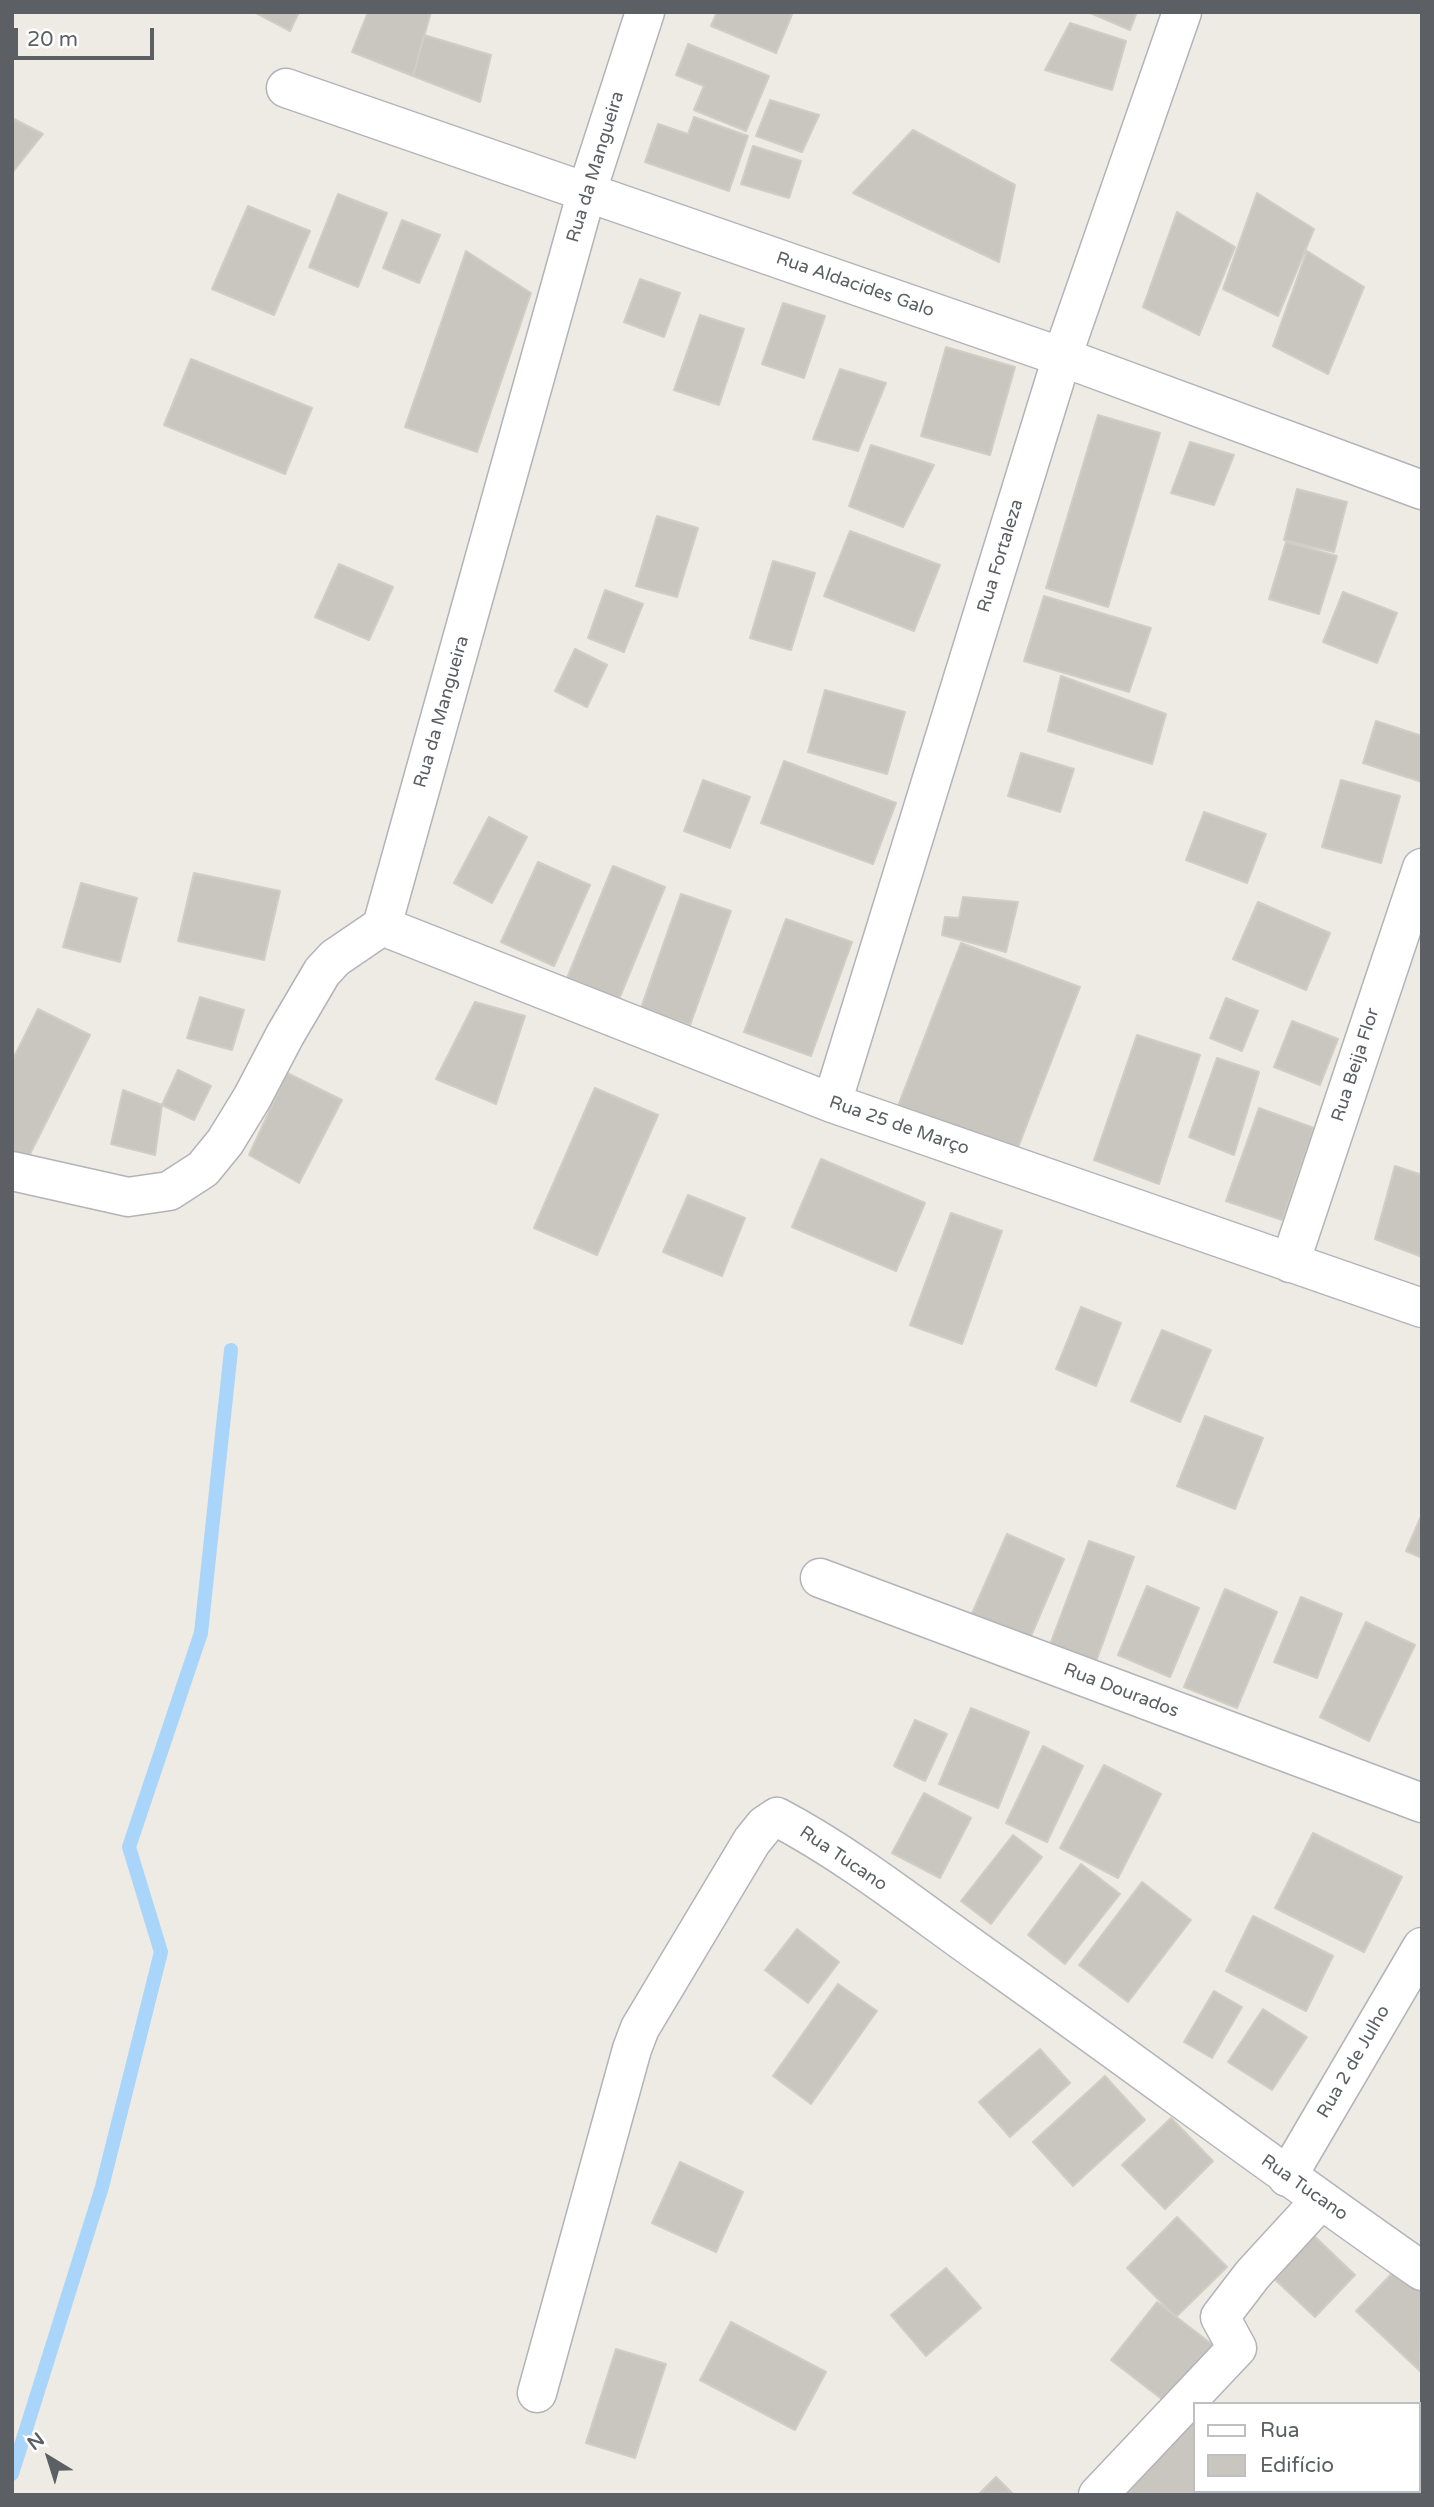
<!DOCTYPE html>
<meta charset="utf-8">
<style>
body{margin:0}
#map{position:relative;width:1434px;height:2507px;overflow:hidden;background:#edebe4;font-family:"Varela Round",sans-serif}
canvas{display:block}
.frame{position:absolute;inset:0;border:14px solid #5c5f63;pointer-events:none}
.legend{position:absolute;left:1193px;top:2402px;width:228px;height:91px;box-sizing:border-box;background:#fff;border:2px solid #bebfc1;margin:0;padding:9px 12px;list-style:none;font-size:21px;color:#5c5f63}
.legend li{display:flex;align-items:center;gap:14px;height:35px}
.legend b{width:35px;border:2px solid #bebfc1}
.north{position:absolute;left:14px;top:2423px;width:70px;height:70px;-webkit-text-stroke:5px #fff;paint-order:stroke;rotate:322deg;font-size:19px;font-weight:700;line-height:28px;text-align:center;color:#5c5f63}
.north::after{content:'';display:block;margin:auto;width:24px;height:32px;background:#5c5f63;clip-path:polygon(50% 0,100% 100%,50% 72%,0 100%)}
.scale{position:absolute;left:14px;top:28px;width:140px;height:32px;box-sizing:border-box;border:4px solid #5c5f63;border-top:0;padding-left:9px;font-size:21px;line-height:24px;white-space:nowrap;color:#5c5f63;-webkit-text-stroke:5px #fff;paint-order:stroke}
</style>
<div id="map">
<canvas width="1434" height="2507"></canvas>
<div class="frame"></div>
<ul class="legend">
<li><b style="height:9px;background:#fff"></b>Rua</li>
<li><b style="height:19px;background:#c9c6c0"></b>Edifício</li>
</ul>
<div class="north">N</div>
<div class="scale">20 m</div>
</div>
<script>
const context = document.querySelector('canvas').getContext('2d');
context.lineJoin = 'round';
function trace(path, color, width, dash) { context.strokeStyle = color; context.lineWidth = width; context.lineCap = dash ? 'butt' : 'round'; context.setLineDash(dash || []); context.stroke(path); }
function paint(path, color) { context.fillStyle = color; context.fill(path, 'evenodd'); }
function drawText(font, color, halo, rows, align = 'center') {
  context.font = font + ' "Varela Round",sans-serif'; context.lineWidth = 7; context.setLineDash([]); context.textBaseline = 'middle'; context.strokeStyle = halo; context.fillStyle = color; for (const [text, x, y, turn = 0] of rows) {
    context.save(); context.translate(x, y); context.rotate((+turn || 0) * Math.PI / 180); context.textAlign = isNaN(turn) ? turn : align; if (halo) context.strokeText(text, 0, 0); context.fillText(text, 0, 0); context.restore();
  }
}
trace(new Path2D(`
 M 12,2474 L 102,2187 L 161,1952 L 129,1847 L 201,1633 L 231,1350`), '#a8d5f9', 14);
const building = new Path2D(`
 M 254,12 L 299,12 L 290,31 Z
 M 368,12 L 431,12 L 413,76 L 352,52 Z
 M 717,12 L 793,12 L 776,53 L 711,26 Z
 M 1088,12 L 1137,12 L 1130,30 Z
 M 1070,23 L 1126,41 L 1112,90 L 1045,70 Z
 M 424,35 L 491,55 L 480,102 L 413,76 Z
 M 688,44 L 769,76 L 746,131 L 694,110 L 704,86 L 676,75 Z
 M 770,100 L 819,115 L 802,152 L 756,136 Z
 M 694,117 L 748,136 L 729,191 L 645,162 L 658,124 L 688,134 Z
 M 12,118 L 43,134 L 12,173 Z
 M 913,130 L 1015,185 L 999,262 L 853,193 Z
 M 753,146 L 801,161 L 789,198 L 741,184 Z
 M 1257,193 L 1314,229 L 1278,316 L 1223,289 Z
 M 338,194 L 387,213 L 358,287 L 309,267 Z
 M 248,206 L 310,231 L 274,315 L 212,289 Z
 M 1177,212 L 1235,247 L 1199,335 L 1143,307 Z
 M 402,220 L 440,235 L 419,283 L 383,268 Z
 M 466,251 L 531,293 L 477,452 L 405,427 Z
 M 1307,251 L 1364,287 L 1328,374 L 1273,346 Z
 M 640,279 L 680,293 L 664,337 L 624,322 Z
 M 783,303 L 825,316 L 804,378 L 762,364 Z
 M 700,315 L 744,329 L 719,405 L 674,390 Z
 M 946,347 L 1015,367 L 990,455 L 921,436 Z
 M 191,359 L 312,408 L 285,474 L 164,425 Z
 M 840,369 L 886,383 L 858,451 L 813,439 Z
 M 1098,415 L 1160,433 L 1108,607 L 1046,588 Z
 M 1190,442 L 1234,455 L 1214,505 L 1171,493 Z
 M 871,445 L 934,465 L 903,527 L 849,506 Z
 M 1297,489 L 1347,502 L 1334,552 L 1284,540 Z
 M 657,516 L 698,528 L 677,597 L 636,586 Z
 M 850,531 L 940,565 L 914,631 L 824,596 Z
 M 1286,542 L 1337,556 L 1319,614 L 1269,599 Z
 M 773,561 L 815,573 L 791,650 L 750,638 Z
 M 339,564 L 393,587 L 369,640 L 315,617 Z
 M 605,590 L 643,604 L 624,652 L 588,638 Z
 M 1343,592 L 1397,613 L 1377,663 L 1323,642 Z
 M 1044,596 L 1151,628 L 1129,692 L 1024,661 Z
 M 575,649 L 607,665 L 587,707 L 555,691 Z
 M 1061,676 L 1166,714 L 1152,764 L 1048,731 Z
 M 825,690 L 905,712 L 887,774 L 808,752 Z
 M 1376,721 L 1422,736 L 1422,782 L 1363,763 Z
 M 1021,753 L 1074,769 L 1060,812 L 1008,796 Z
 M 784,761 L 896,803 L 873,864 L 761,823 Z
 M 703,780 L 750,797 L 730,848 L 684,831 Z
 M 1341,780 L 1400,796 L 1381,863 L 1322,847 Z
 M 1204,812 L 1266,834 L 1247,883 L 1186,860 Z
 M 489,817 L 527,837 L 492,903 L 454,883 Z
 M 538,862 L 590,885 L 554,966 L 501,942 Z
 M 613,866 L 665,887 L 615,1009 L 563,988 Z
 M 194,873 L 280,891 L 264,960 L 178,941 Z
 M 81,883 L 137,898 L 120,962 L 63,947 Z
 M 681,894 L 731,911 L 690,1025 L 641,1008 Z
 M 963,897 L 1018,902 L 1006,952 L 942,935 L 945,917 L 959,918 Z
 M 1258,902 L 1330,933 L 1306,990 L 1233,959 Z
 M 786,919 L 852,942 L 811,1056 L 744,1032 Z
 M 961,943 L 1080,987 L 1017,1150 L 898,1106 Z
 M 200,997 L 244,1010 L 232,1050 L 187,1038 Z
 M 1226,998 L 1258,1011 L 1242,1051 L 1210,1038 Z
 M 475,1002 L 525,1016 L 496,1104 L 436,1079 Z
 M 38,1009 L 90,1035 L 28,1158 L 12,1150 L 12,1061 Z
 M 1292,1021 L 1338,1039 L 1320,1085 L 1274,1067 Z
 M 1137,1035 L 1200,1055 L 1159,1184 L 1094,1160 Z
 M 1217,1058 L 1259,1072 L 1234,1155 L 1189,1137 Z
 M 178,1070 L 211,1086 L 194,1120 L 162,1105 Z
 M 287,1073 L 342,1100 L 299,1183 L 249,1155 Z
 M 595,1088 L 658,1115 L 597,1255 L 534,1228 Z
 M 123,1090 L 162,1105 L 155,1155 L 111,1144 Z
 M 1259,1108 L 1314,1128 L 1282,1220 L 1226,1201 Z
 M 821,1159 L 925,1203 L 896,1271 L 792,1227 Z
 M 1395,1166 L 1422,1175 L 1422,1257 L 1375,1239 Z
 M 688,1195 L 745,1218 L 722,1276 L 663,1252 Z
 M 951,1213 L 1002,1231 L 962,1344 L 910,1325 Z
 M 1081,1307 L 1121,1323 L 1096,1386 L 1056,1369 Z
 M 1162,1330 L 1211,1350 L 1180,1422 L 1131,1401 Z
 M 1205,1416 L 1263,1438 L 1235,1509 L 1177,1486 Z
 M 1422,1514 L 1422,1558 L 1406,1551 Z
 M 1007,1534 L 1064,1559 L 1028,1643 L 970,1618 Z
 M 1089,1541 L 1134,1557 L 1094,1667 L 1048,1650 Z
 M 1147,1586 L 1199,1608 L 1170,1677 L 1118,1655 Z
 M 1225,1589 L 1277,1612 L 1237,1708 L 1184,1687 Z
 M 1301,1597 L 1342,1614 L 1317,1678 L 1274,1662 Z
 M 1366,1622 L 1415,1645 L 1369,1741 L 1320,1717 Z
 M 971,1708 L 1029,1732 L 998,1808 L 939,1784 Z
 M 915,1720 L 947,1734 L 925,1781 L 894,1766 Z
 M 1043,1746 L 1083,1766 L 1047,1842 L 1006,1823 Z
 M 1104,1765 L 1161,1794 L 1118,1878 L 1060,1848 Z
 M 924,1793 L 971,1818 L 940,1878 L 892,1853 Z
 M 1313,1833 L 1402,1877 L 1364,1952 L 1275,1908 Z
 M 1013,1835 L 1042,1857 L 991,1924 L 961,1901 Z
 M 1081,1864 L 1120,1894 L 1065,1964 L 1028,1935 Z
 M 1142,1882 L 1191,1920 L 1128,2002 L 1079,1965 Z
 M 1253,1916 L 1333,1956 L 1306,2011 L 1226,1971 Z
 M 797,1929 L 839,1962 L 808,2003 L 765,1970 Z
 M 838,1984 L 877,2011 L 811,2104 L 773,2076 Z
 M 1214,1991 L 1242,2007 L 1212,2058 L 1184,2042 Z
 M 1263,2009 L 1307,2037 L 1272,2090 L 1228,2062 Z
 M 1040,2049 L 1070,2083 L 1010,2137 L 979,2102 Z
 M 1105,2076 L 1145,2120 L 1073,2186 L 1033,2142 Z
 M 1171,2118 L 1213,2161 L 1165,2209 L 1122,2165 Z
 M 680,2162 L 743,2192 L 716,2252 L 652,2223 Z
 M 1177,2217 L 1227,2267 L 1176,2317 L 1127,2268 Z
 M 1309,2231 L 1355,2275 L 1315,2317 L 1268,2273 Z
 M 1399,2266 L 1422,2287 L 1420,2371 L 1356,2311 Z
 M 946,2268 L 981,2308 L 926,2356 L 891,2315 Z
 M 1157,2302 L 1218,2349 L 1172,2407 L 1111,2360 Z
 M 731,2322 L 826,2372 L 795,2430 L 700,2380 Z
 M 616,2349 L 666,2364 L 635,2458 L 586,2443 Z
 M 1194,2411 L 1194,2491 L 1216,2491 L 1214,2495 L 1127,2495 Z
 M 996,2477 L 1014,2495 L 978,2495 Z`);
paint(building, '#c9c6c0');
trace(building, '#d2cdc3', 2);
const minor = new Path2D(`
 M 286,88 L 1062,357 L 1422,490
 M 382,926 L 832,1103 L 1422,1308
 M 832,1103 L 1062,357 L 1182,12
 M 12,1171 L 128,1197 L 169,1191 L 203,1169 L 225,1142 L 252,1098 L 285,1035 L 322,972 L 335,958 L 382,926 L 587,191 L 645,12
 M 1290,1263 L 1422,868
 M 820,1578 L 1422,1803
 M 1287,2177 L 1422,1947
 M 537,2393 L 632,2049 L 640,2028 L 752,1841 L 765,1825 L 777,1817 C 853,1857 922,1913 992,1962 C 1136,2064 1277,2170 1422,2271
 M 1098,2495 L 1237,2348 L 1220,2317 L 1253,2274 L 1321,2200`);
trace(minor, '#b1b4b8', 41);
trace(minor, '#fff', 38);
drawText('18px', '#5c5f63', '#fff', [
 ["Rua da Mangueira",596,167,-73],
 ["Rua Aldacides Galo",855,285,19],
 ["Rua Fortaleza",1001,556,-73],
 ["Rua da Mangueira",442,712,-74],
 ["Rua Beija Flor",1356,1065,-72],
 ["Rua 25 de Março",899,1126,19],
 ["Rua Dourados",1121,1691,21],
 ["Rua Tucano",843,1859,34],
 ["Rua 2 de Julho",1354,2062,-60],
 ["Rua Tucano",1304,2188,35]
]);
</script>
